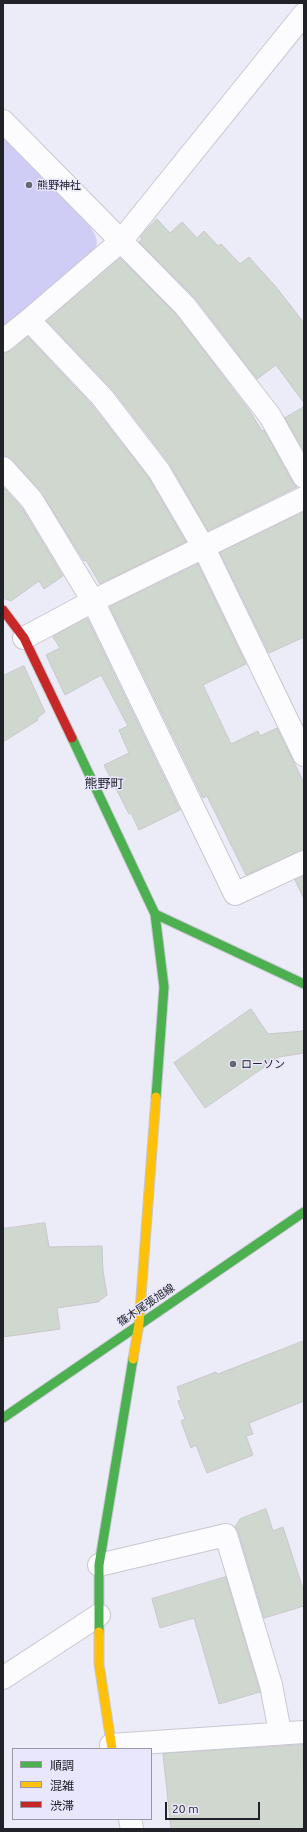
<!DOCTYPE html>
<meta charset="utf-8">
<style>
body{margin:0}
#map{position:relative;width:307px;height:1832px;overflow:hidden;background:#ececf8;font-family:Ubuntu,"Noto Sans JP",sans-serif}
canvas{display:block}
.frame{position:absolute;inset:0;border:4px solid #212128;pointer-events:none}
.legend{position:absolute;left:12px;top:1748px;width:140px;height:72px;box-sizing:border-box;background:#e8e7fd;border:1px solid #9898a8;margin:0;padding:5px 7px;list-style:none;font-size:12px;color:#212128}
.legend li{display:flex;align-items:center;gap:8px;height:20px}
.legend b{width:20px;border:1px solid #9898a8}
.scale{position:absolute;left:165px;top:1802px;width:95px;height:18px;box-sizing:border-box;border:2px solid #212128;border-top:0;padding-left:5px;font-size:12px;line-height:14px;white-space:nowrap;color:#212128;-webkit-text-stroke:3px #e8e7fd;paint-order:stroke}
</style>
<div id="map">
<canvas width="307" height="1832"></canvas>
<div class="frame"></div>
<ul class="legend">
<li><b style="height:5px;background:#4caf50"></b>順調</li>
<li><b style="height:5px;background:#ffc107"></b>混雑</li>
<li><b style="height:5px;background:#c62828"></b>渋滞</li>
</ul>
<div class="scale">20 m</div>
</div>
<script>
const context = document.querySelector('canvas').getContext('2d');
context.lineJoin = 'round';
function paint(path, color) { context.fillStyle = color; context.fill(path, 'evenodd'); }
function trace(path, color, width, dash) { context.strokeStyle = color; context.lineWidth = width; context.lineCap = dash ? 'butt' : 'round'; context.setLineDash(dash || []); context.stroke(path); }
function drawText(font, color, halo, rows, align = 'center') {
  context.font = font + ' Ubuntu,"Noto Sans JP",sans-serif'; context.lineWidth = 3; context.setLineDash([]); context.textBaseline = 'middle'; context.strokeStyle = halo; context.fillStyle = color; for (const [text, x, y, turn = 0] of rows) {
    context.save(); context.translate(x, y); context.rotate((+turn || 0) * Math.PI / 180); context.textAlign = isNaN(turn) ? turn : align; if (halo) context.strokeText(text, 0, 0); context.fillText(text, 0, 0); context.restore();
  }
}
paint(new Path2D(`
 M 3,137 L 88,224 C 98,238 100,242 91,257 L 3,328 Z`), '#cfccf6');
const building = new Path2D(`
 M 157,219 L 170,233 L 182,222 L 197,238 L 204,231 L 218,246 L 221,244 L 240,264 L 249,257 L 276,287 L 304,323 L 304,403 L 276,365 L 257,379 L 195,298 L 139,242 L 142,239 L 140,237 Z
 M 120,258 L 176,314 L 249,410 L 262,431 L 264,430 L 293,483 L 297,487 L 208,531 L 169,463 L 112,389 L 47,321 Z
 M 28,337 L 92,405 L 149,478 L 186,542 L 100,584 L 86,560 L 84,561 L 41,492 L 12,460 L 3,455 L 3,353 L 11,351 Z
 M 304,407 L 304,451 L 285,418 Z
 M 3,487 L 22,508 L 63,576 L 44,589 L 39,581 L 11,601 L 3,598 Z
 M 304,512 L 304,637 L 269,653 L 220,553 Z
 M 198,564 L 246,664 L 203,685 L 231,744 L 258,731 L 260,736 L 277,728 L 304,783 L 304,850 L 246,875 L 207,796 L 203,798 L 110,607 Z
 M 87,618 L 180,810 L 139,830 L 131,813 L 129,814 L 104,765 L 129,753 L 119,730 L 128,726 L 101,675 L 65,695 L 46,655 L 60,648 L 53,637 Z
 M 24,666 L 45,712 L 37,718 L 38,720 L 3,742 L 3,676 Z
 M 304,876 L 304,899 L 295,880 Z
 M 251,1009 L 268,1034 L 304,1031 L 304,1053 L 279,1057 L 205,1108 L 174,1063 Z
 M 45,1223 L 49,1247 L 102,1246 L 103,1271 L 107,1295 L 98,1302 L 57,1308 L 60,1329 L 3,1337 L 3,1229 Z
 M 304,1341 L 304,1401 L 249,1423 L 253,1434 L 246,1436 L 253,1455 L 207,1473 L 196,1445 L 191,1448 L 181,1421 L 185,1419 L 178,1401 L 181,1400 L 177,1387 L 216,1372 L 217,1374 Z
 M 266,1509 L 273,1531 L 283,1527 L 304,1592 L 304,1606 L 264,1618 L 238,1531 L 235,1527 L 240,1519 Z
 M 226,1577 L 260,1692 L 219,1704 L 194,1618 L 160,1628 L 152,1599 Z
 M 303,1745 L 304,1829 L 171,1829 L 163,1754 Z`);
paint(building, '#d0d7cf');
trace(building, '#c6c8ca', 1);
const street = new Path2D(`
 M 3,121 L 185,306 L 270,416 L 304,477
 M 29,320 L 102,397 L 159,471 L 204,548 L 304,755
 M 3,341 L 29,320 L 121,241 L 304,14
 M 3,468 L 32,500 L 93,601 L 235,894 L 304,862
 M 24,638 L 93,601 L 304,498
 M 99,1565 L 226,1535 L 271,1685 L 280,1732
 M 3,1678 L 99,1615
 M 111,1745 L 304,1732
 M 130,1819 L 132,1829`);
const fast = new Path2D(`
 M 72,738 L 155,914 L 164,987 L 156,1097
 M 155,914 L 304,984
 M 3,1418 L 304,1212
 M 99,1632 L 99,1565 L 133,1359`);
const slow = new Path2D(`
 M 133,1359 L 139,1324 L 156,1097
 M 99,1632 L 99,1664 L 112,1749`);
const jam = new Path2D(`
 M 3,610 L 24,638 L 72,738`);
trace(street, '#c8c8d1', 24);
trace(fast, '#c8c8d1', 11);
trace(slow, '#c8c8d1', 11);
trace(jam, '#c8c8d1', 11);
trace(street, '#fcfcfe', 22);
trace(fast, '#4caf50', 9);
trace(slow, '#ffc107', 9);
trace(jam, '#c62828', 9);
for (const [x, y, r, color] of [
 [29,185,4,"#686871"],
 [233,1064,4,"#686871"]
]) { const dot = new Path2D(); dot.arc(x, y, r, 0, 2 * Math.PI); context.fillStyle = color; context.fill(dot); trace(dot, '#e8e7fd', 1.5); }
drawText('11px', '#212128', '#e8e7fd', [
 ["熊野神社",37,185],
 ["ローソン",241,1064]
], 'left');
drawText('11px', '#212128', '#e8e7fd', [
 ["篠木尾張旭線",146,1305,-34]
]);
drawText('13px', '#212128', '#e8e7fd', [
 ["熊野町",104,784]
]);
</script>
